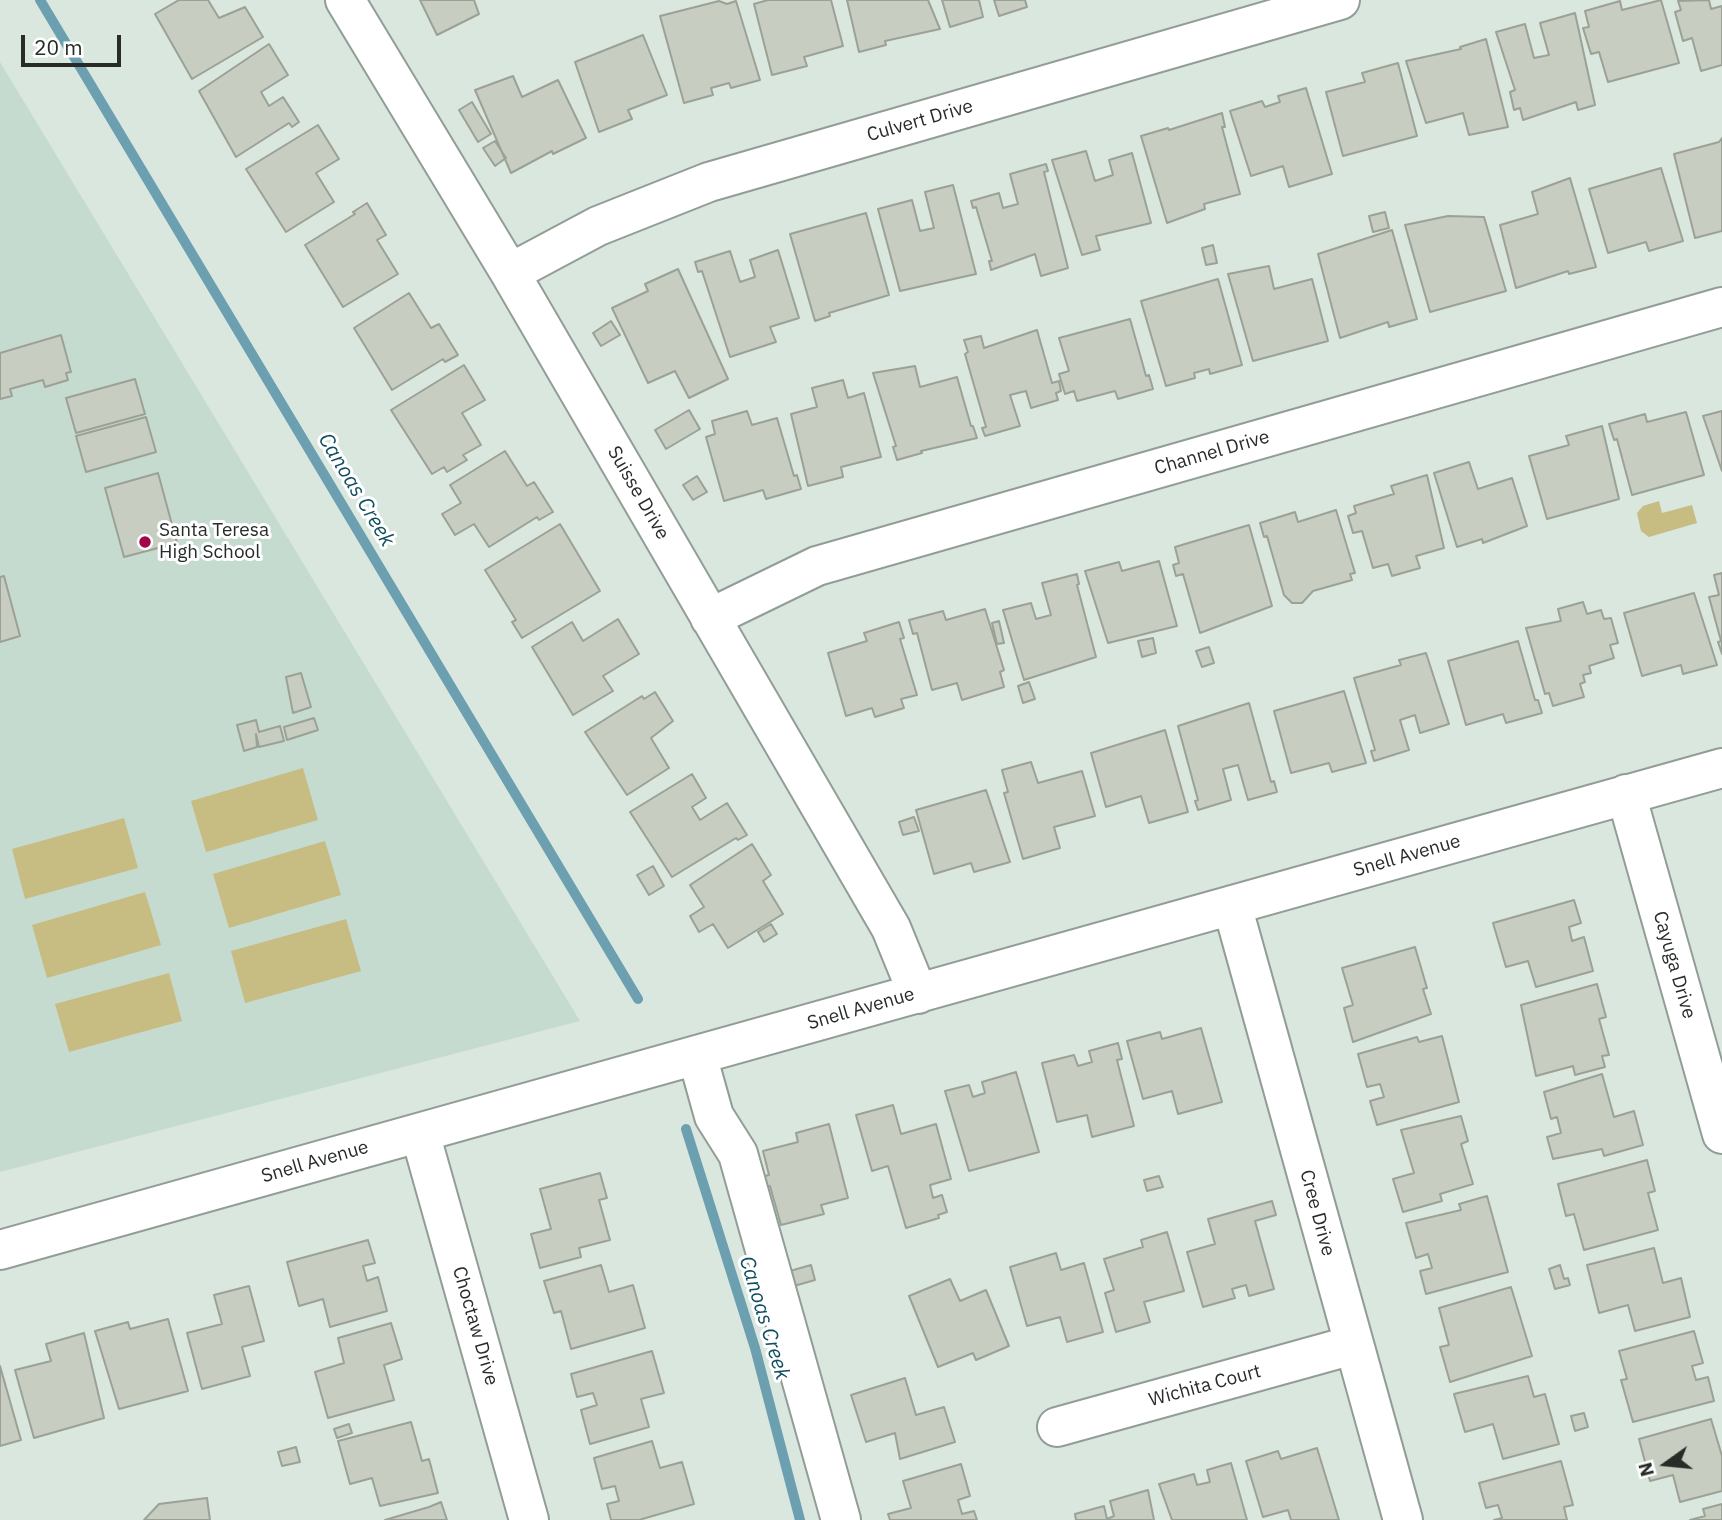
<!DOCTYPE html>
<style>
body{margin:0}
#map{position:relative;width:1722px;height:1520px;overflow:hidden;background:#dae7df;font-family:"IBM Plex Sans",sans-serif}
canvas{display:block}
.north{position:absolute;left:1631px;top:1429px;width:70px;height:70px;-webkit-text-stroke:5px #fff;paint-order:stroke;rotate:255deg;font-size:19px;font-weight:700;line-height:28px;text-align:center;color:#272c29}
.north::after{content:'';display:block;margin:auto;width:24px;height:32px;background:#272c29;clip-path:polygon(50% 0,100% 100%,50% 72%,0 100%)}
.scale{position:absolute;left:21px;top:35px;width:100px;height:32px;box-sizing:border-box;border:4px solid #272c29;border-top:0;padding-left:9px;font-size:21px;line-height:24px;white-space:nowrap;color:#272c29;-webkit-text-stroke:5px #fff;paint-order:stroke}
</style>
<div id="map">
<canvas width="1722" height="1520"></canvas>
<div class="north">N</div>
<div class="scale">20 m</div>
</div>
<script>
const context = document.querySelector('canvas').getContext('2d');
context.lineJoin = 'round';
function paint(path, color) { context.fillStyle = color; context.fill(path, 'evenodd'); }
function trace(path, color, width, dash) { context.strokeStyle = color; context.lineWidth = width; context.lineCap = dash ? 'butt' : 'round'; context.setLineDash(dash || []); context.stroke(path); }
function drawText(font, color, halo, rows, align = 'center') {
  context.font = font + ' "IBM Plex Sans",sans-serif'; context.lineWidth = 6; context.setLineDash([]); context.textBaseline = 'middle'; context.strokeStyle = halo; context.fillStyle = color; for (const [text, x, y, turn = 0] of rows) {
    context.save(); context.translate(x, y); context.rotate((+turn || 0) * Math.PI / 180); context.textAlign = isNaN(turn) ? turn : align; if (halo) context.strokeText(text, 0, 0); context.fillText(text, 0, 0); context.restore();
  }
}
paint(new Path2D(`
 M 0,62 L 580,1021 L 0,1172 Z`), '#c6dbcf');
paint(new Path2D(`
 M 1659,501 L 1662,513 L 1692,505 L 1697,523 L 1649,537 L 1641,531 L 1637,513 L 1643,506 Z
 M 303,768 L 318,820 L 206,852 L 191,801 Z
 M 124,818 L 138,868 L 25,899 L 12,849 Z
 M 325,841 L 341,895 L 229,928 L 213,874 Z
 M 145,892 L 161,945 L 47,978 L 32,925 Z
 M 346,919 L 361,971 L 245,1003 L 231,951 Z
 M 169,973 L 182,1021 L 69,1052 L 55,1004 Z`), '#c7bc82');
trace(new Path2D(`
 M 40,0 L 638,999
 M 686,1129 L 755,1348 L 800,1520`), '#6c9faf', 10);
const building = new Path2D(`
 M 179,0 L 208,0 L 219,18 L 245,7 L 263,37 L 192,79 L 155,14 Z
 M 420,0 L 474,0 L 479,14 L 437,35 Z
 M 768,0 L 831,0 L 843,46 L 804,57 L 807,66 L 772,75 L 754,4 Z
 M 847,0 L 928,0 L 940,29 L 885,41 L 886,45 L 859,52 Z
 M 942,0 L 979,0 L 983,17 L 950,27 Z
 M 994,0 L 1025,0 L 1027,7 L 999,16 Z
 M 1661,0 L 1679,63 L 1608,82 L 1599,52 L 1591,54 L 1583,28 L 1589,27 L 1585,11 L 1620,1 L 1622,10 Z
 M 1709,0 L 1711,9 L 1722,6 L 1722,65 L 1701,71 L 1692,38 L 1683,41 L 1675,12 L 1681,10 L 1678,1 Z
 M 719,1 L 727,4 L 736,1 L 760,80 L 731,88 L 729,83 L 711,88 L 713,95 L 684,103 L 660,16 Z
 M 1575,13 L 1595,105 L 1578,110 L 1576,102 L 1523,120 L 1520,108 L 1514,110 L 1510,92 L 1515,90 L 1496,32 L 1525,24 L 1534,58 L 1549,55 L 1540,23 Z
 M 643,35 L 667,95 L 628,110 L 632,119 L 599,132 L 575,62 Z
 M 1486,39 L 1508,127 L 1469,135 L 1463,113 L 1426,123 L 1406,61 L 1461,49 L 1460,47 Z
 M 269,44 L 288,75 L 261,92 L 269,106 L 283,97 L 299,122 L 292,127 L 289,123 L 236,157 L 199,91 Z
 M 1398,63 L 1417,136 L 1343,156 L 1326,92 L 1365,82 L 1362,73 Z
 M 513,76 L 522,97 L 558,80 L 586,138 L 553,154 L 552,151 L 511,173 L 475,90 Z
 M 1306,88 L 1332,174 L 1289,187 L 1283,166 L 1251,176 L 1230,111 L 1262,101 L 1265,107 L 1280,102 L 1278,96 Z
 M 472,102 L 491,134 L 478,142 L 459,110 Z
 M 1222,113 L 1225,127 L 1222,127 L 1240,194 L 1204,204 L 1205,209 L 1167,223 L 1141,136 L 1168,128 L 1169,130 Z
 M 318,125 L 339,159 L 316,173 L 334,202 L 286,232 L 246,169 Z
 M 1722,138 L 1722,231 L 1695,238 L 1674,154 L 1719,142 Z
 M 495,141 L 506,158 L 495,166 L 483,148 Z
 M 1086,151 L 1095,181 L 1113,175 L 1109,160 L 1132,153 L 1151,223 L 1096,236 L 1100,250 L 1082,255 L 1052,160 Z
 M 1046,164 L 1048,171 L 1044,172 L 1068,268 L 1041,276 L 1035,254 L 991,270 L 989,261 L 992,261 L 976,207 L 973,208 L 971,201 L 999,193 L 1003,208 L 1018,204 L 1010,174 Z
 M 1661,168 L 1683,241 L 1649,251 L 1646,242 L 1608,253 L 1589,189 Z
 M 1570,178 L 1596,267 L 1569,274 L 1568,271 L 1516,288 L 1500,225 L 1538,214 L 1532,192 Z
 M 953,185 L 976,274 L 900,291 L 878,209 L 912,200 L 920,231 L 934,228 L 925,192 Z
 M 367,203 L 386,235 L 377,240 L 398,274 L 343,307 L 305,245 L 355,214 L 353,212 Z
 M 1385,212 L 1389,228 L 1373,232 L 1369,216 Z
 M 866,213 L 889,295 L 829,313 L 830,316 L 815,321 L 790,234 Z
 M 1448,216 L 1484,217 L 1506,291 L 1430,312 L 1405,225 Z
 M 1392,230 L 1417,319 L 1389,327 L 1388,322 L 1340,338 L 1318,254 Z
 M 1213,245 L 1217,263 L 1206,265 L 1202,248 Z
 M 778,250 L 799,318 L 770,327 L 776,342 L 730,357 L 702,271 L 698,272 L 695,262 L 730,251 L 740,282 L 755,277 L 750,260 Z
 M 1269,266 L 1274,289 L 1312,279 L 1328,341 L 1253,361 L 1228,274 Z
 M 678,269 L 728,379 L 689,398 L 675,371 L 648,383 L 612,308 L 648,291 L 645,284 Z
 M 1218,279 L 1242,365 L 1210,374 L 1209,369 L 1194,373 L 1195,378 L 1166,386 L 1141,301 Z
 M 409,293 L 431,328 L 439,324 L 458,355 L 445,362 L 443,359 L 392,390 L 354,328 Z
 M 1130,319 L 1146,376 L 1149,375 L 1153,389 L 1118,399 L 1115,391 L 1077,401 L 1074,391 L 1065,394 L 1059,374 L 1069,371 L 1059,338 Z
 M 611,321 L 620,335 L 601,346 L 593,333 Z
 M 1037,330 L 1052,383 L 1059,381 L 1061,391 L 1056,393 L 1058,400 L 1031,408 L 1026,391 L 1010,395 L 1020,426 L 985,436 L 982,428 L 986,427 L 965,354 L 968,352 L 964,340 L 981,336 L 984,348 Z
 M 61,335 L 71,372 L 66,373 L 68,380 L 45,387 L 43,380 L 10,389 L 12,396 L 0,399 L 0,353 Z
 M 464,365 L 485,400 L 462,413 L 481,445 L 463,455 L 467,460 L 447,472 L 444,467 L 432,474 L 391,410 Z
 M 915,366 L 920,387 L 957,377 L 971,426 L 973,426 L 977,438 L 921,451 L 922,453 L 897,460 L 893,447 L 896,446 L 873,373 Z
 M 135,379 L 145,414 L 76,433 L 66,398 Z
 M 843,380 L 848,398 L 864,393 L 881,457 L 841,467 L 843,477 L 808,486 L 791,414 L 817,407 L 812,388 Z
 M 689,410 L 700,429 L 666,449 L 655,430 Z
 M 747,411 L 752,425 L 777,418 L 794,476 L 797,475 L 801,489 L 766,499 L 763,490 L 724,501 L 706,437 L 715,434 L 712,421 Z
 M 1722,411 L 1722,471 L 1703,416 Z
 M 1686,412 L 1704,475 L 1632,495 L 1617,439 L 1614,440 L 1609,424 L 1645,414 L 1647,422 Z
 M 146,417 L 156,452 L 86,472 L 76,436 Z
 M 1602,426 L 1619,499 L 1547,519 L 1529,456 L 1569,445 L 1566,436 Z
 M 505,451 L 527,486 L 534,482 L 553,512 L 539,520 L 537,517 L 489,547 L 474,524 L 455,535 L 442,514 L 461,503 L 450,485 Z
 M 1469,462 L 1478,489 L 1512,478 L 1527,526 L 1483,543 L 1482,539 L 1457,547 L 1434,473 Z
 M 158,473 L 177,543 L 124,557 L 105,488 Z
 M 1427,475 L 1444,548 L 1416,556 L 1420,568 L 1392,576 L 1388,564 L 1373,568 L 1362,531 L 1353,533 L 1348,516 L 1356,513 L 1354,506 L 1394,494 L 1391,486 Z
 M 697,476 L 707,492 L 693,500 L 683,485 Z
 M 1336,510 L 1355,573 L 1350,574 L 1352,580 L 1313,591 L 1302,603 L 1292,603 L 1284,595 L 1267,536 L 1264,537 L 1260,523 L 1295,512 L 1298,522 Z
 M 560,524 L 600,591 L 522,638 L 512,622 L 516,620 L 485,570 Z
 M 1249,525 L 1272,606 L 1200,633 L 1183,574 L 1176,576 L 1173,565 L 1179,563 L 1175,547 Z
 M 1159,561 L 1177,626 L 1108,643 L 1085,571 L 1119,562 L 1122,571 Z
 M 1722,573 L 1722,654 L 1718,642 L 1721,641 L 1709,597 L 1719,595 L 1714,575 Z
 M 1077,574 L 1079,584 L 1077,585 L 1096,657 L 1024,680 L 1003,610 L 1031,603 L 1036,619 L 1051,615 L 1042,583 Z
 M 4,576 L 20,636 L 0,642 L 0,577 Z
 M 1694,593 L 1717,665 L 1683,674 L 1681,665 L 1642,676 L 1624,613 Z
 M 1583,602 L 1587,614 L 1601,610 L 1604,619 L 1611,618 L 1618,643 L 1610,645 L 1614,658 L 1589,666 L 1591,673 L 1583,675 L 1585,682 L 1580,684 L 1584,697 L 1553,706 L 1549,693 L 1545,694 L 1526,628 L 1561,621 L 1558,609 Z
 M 985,609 L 1004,670 L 1000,672 L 1004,687 L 962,700 L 957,683 L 932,690 L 917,633 L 913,634 L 909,620 L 943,611 L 946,620 Z
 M 618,619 L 639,654 L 603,676 L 613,691 L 573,715 L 532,647 L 572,622 L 583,641 Z
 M 999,621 L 1004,643 L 997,644 L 992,623 Z
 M 899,622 L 904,638 L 900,639 L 917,695 L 901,699 L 904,708 L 875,717 L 872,708 L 846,716 L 828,653 L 867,641 L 864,633 Z
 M 1153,638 L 1156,653 L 1142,657 L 1138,641 Z
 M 1518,641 L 1535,700 L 1538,700 L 1542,713 L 1506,723 L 1503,714 L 1466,725 L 1448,661 Z
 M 1209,647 L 1214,663 L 1202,667 L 1196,651 Z
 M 1426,653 L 1449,724 L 1420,733 L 1415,715 L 1400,720 L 1409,750 L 1374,761 L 1371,751 L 1375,750 L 1354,678 L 1401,665 L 1399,660 Z
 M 301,673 L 311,707 L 293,713 L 286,677 Z
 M 1029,682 L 1035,699 L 1023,703 L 1018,686 Z
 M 1344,691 L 1366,763 L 1332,772 L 1329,763 L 1291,773 L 1274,711 Z
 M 655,692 L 673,721 L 651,738 L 669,768 L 627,795 L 585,732 L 642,696 L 644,699 Z
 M 1249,703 L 1271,782 L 1274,781 L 1277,792 L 1248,800 L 1238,765 L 1223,769 L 1231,800 L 1198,810 L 1195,801 L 1198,800 L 1178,726 Z
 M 314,718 L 318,730 L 287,740 L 284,727 Z
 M 256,720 L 259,732 L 280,726 L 284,741 L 259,747 L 256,734 L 257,747 L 244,751 L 237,725 Z
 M 1165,730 L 1188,812 L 1149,823 L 1141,796 L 1106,807 L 1091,753 Z
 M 1031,762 L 1038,783 L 1082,771 L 1095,816 L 1054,827 L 1060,848 L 1023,859 L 1004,793 L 1008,792 L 1002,770 Z
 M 692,774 L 706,798 L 692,807 L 700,820 L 727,803 L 747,835 L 738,840 L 736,838 L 672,877 L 630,812 Z
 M 986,790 L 1010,862 L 974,872 L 971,863 L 934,874 L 916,810 Z
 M 914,817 L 919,831 L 903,835 L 899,822 Z
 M 752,844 L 771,875 L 763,881 L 783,914 L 728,948 L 713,924 L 699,932 L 690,916 L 704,907 L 690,885 Z
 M 653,866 L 664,886 L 649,895 L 637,875 Z
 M 1574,900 L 1581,923 L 1569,927 L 1572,941 L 1584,937 L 1593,971 L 1536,987 L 1528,961 L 1506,967 L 1493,923 Z
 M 771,924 L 777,934 L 764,942 L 758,932 Z
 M 1415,947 L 1427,988 L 1423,989 L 1431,1014 L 1353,1042 L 1344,1008 L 1353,1005 L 1342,968 Z
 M 1597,984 L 1606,1017 L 1599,1019 L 1609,1055 L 1602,1056 L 1605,1067 L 1575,1075 L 1573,1066 L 1536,1076 L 1521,1005 Z
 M 1201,1028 L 1222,1102 L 1178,1114 L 1172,1091 L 1143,1099 L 1127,1041 L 1160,1032 L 1162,1039 Z
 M 1442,1036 L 1459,1102 L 1377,1125 L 1370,1101 L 1384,1097 L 1380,1084 L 1367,1087 L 1358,1054 L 1417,1037 L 1419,1042 Z
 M 1118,1043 L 1122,1059 L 1117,1060 L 1134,1126 L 1092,1137 L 1087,1115 L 1057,1122 L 1042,1063 L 1074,1055 L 1078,1066 L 1092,1062 L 1089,1051 Z
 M 1016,1072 L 1039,1152 L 969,1171 L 945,1091 L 969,1085 L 973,1097 L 985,1093 L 982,1082 Z
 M 1602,1074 L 1614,1117 L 1634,1111 L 1643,1145 L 1604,1156 L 1602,1149 L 1553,1159 L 1547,1137 L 1561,1133 L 1557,1117 L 1551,1119 L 1544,1092 Z
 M 893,1105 L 901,1134 L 936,1124 L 951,1179 L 930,1185 L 933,1198 L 942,1195 L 947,1212 L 938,1215 L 939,1218 L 906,1228 L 888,1166 L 872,1171 L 856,1115 Z
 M 1461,1116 L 1468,1141 L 1461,1144 L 1473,1184 L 1440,1194 L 1442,1201 L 1403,1212 L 1393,1179 L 1414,1173 L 1401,1130 Z
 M 829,1124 L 848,1198 L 821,1205 L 824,1214 L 781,1225 L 770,1186 L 764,1188 L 761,1177 L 769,1175 L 763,1151 L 798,1142 L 796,1133 Z
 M 1647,1160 L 1655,1191 L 1648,1193 L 1658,1230 L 1584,1250 L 1574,1214 L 1566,1216 L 1558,1184 Z
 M 600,1173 L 607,1198 L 599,1200 L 610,1240 L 579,1248 L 581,1257 L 540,1268 L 531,1234 L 551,1229 L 540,1189 Z
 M 1159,1176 L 1163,1187 L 1147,1191 L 1144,1180 Z
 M 1487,1196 L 1508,1272 L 1426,1294 L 1420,1271 L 1432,1268 L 1428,1254 L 1416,1258 L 1406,1223 L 1461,1210 L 1459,1204 Z
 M 1272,1201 L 1276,1215 L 1255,1221 L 1274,1289 L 1249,1296 L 1246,1285 L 1232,1289 L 1235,1298 L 1203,1307 L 1187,1252 L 1215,1244 L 1208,1219 Z
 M 1167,1232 L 1184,1291 L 1144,1302 L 1150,1322 L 1116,1332 L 1105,1293 L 1114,1290 L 1104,1259 L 1143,1247 L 1141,1240 Z
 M 368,1240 L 375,1263 L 363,1266 L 367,1281 L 378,1277 L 387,1311 L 330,1327 L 323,1299 L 299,1306 L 287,1262 Z
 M 1654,1248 L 1663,1283 L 1681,1278 L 1690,1317 L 1635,1331 L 1628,1305 L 1599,1313 L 1587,1265 Z
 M 1056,1253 L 1061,1270 L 1084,1263 L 1103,1332 L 1067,1342 L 1060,1317 L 1027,1326 L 1010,1267 Z
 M 601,1265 L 609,1292 L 633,1285 L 645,1328 L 571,1349 L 561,1311 L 554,1313 L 544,1281 Z
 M 811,1265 L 815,1280 L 794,1286 L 790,1271 Z
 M 1560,1265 L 1564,1279 L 1568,1278 L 1570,1285 L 1555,1289 L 1549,1269 Z
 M 950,1279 L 960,1301 L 986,1290 L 1009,1346 L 976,1360 L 973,1353 L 938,1367 L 909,1296 Z
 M 249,1286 L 264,1341 L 242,1347 L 250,1376 L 202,1389 L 187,1333 L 222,1324 L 214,1295 Z
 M 1511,1287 L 1532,1356 L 1450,1382 L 1440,1347 L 1449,1345 L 1439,1308 Z
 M 168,1319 L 188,1391 L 119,1409 L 95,1331 L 128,1322 L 130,1329 Z
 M 391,1323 L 402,1359 L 384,1365 L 394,1400 L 328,1418 L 315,1372 L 344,1363 L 338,1338 Z
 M 1694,1331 L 1703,1363 L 1692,1366 L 1696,1380 L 1708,1377 L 1714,1401 L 1633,1422 L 1621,1380 L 1627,1379 L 1619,1351 Z
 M 84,1333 L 104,1418 L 34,1438 L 15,1370 L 51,1361 L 46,1344 Z
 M 652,1351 L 664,1393 L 641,1399 L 649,1427 L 590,1444 L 581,1410 L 597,1405 L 593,1393 L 577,1397 L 571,1374 Z
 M 0,1366 L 21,1440 L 0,1446 Z
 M 1528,1376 L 1534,1397 L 1545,1394 L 1559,1444 L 1503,1459 L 1493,1424 L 1465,1432 L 1454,1394 Z
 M 905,1378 L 916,1415 L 944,1407 L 955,1442 L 900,1459 L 895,1433 L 866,1442 L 851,1395 Z
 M 1584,1413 L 1588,1427 L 1575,1431 L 1571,1416 Z
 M 1711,1419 L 1722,1456 L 1722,1491 L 1680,1502 L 1673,1475 L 1650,1481 L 1639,1439 Z
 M 411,1422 L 422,1461 L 429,1459 L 438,1493 L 380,1506 L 372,1478 L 350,1484 L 338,1441 Z
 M 349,1424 L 352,1433 L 337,1438 L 334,1429 Z
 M 652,1441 L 660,1468 L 682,1462 L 694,1504 L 639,1520 L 611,1520 L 607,1504 L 619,1501 L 615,1486 L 602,1489 L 594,1458 Z
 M 296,1447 L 300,1462 L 282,1466 L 278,1452 Z
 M 1317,1448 L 1339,1520 L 1291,1520 L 1288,1510 L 1263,1517 L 1246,1461 L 1278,1451 L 1281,1459 Z
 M 1561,1461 L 1573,1505 L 1564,1507 L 1567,1520 L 1494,1520 L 1502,1518 L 1498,1505 L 1486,1508 L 1479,1483 Z
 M 1231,1463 L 1247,1520 L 1172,1520 L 1159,1484 L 1194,1474 L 1197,1485 L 1210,1482 L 1207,1470 Z
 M 961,1464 L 970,1496 L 958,1500 L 962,1514 L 974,1511 L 977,1520 L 890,1520 L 888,1514 L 911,1508 L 903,1481 Z
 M 1148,1490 L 1154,1520 L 1076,1520 L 1075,1514 L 1104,1506 L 1107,1519 L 1114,1516 L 1110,1501 Z
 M 207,1498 L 210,1520 L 144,1520 L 159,1504 Z
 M 441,1502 L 447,1520 L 385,1520 L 429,1507 Z
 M 1722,1504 L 1722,1520 L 1690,1520 L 1705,1516 L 1703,1509 Z`);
paint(building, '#c7cdc1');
trace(building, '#9ca196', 2);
const minor = new Path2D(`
 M 345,0 L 510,273 L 891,928 L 918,994
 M 510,273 L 598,226 L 709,182 L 1340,0
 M 710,618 L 817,566 L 1722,307
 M 1626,794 L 1722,1134
 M 1232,905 L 1403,1520
 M 697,1055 L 714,1116 L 738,1154 L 841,1520
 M 420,1133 L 529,1520
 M 0,1250 L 1722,768
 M 1057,1427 L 1353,1345`);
trace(minor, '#919d96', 42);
trace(minor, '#fff', 38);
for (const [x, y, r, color] of [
 [145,542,7,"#a10646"]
]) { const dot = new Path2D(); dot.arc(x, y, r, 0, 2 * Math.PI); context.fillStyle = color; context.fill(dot); trace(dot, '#fff', 2.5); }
drawText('19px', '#272c29', '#fff', [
 ["Culvert Drive",920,121,-16],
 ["Channel Drive",1212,453,-16],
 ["Suisse Drive",638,493,60],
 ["Snell Avenue",1407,856,-16],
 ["Cayuga Drive",1674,965,74],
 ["Snell Avenue",861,1009,-16],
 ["Snell Avenue",315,1162,-16],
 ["Cree Drive",1317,1213,75],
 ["Choctaw Drive",475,1326,74],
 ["Wichita Court",1205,1386,-15]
]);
drawText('19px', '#272c29', '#fff', [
 ["Santa Teresa",159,531],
 ["High School",159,553]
], 'left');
drawText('italic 21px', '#104d5f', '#fff', [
 ["Canoas Creek",356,490,59],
 ["Canoas Creek",764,1318,73]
]);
</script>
